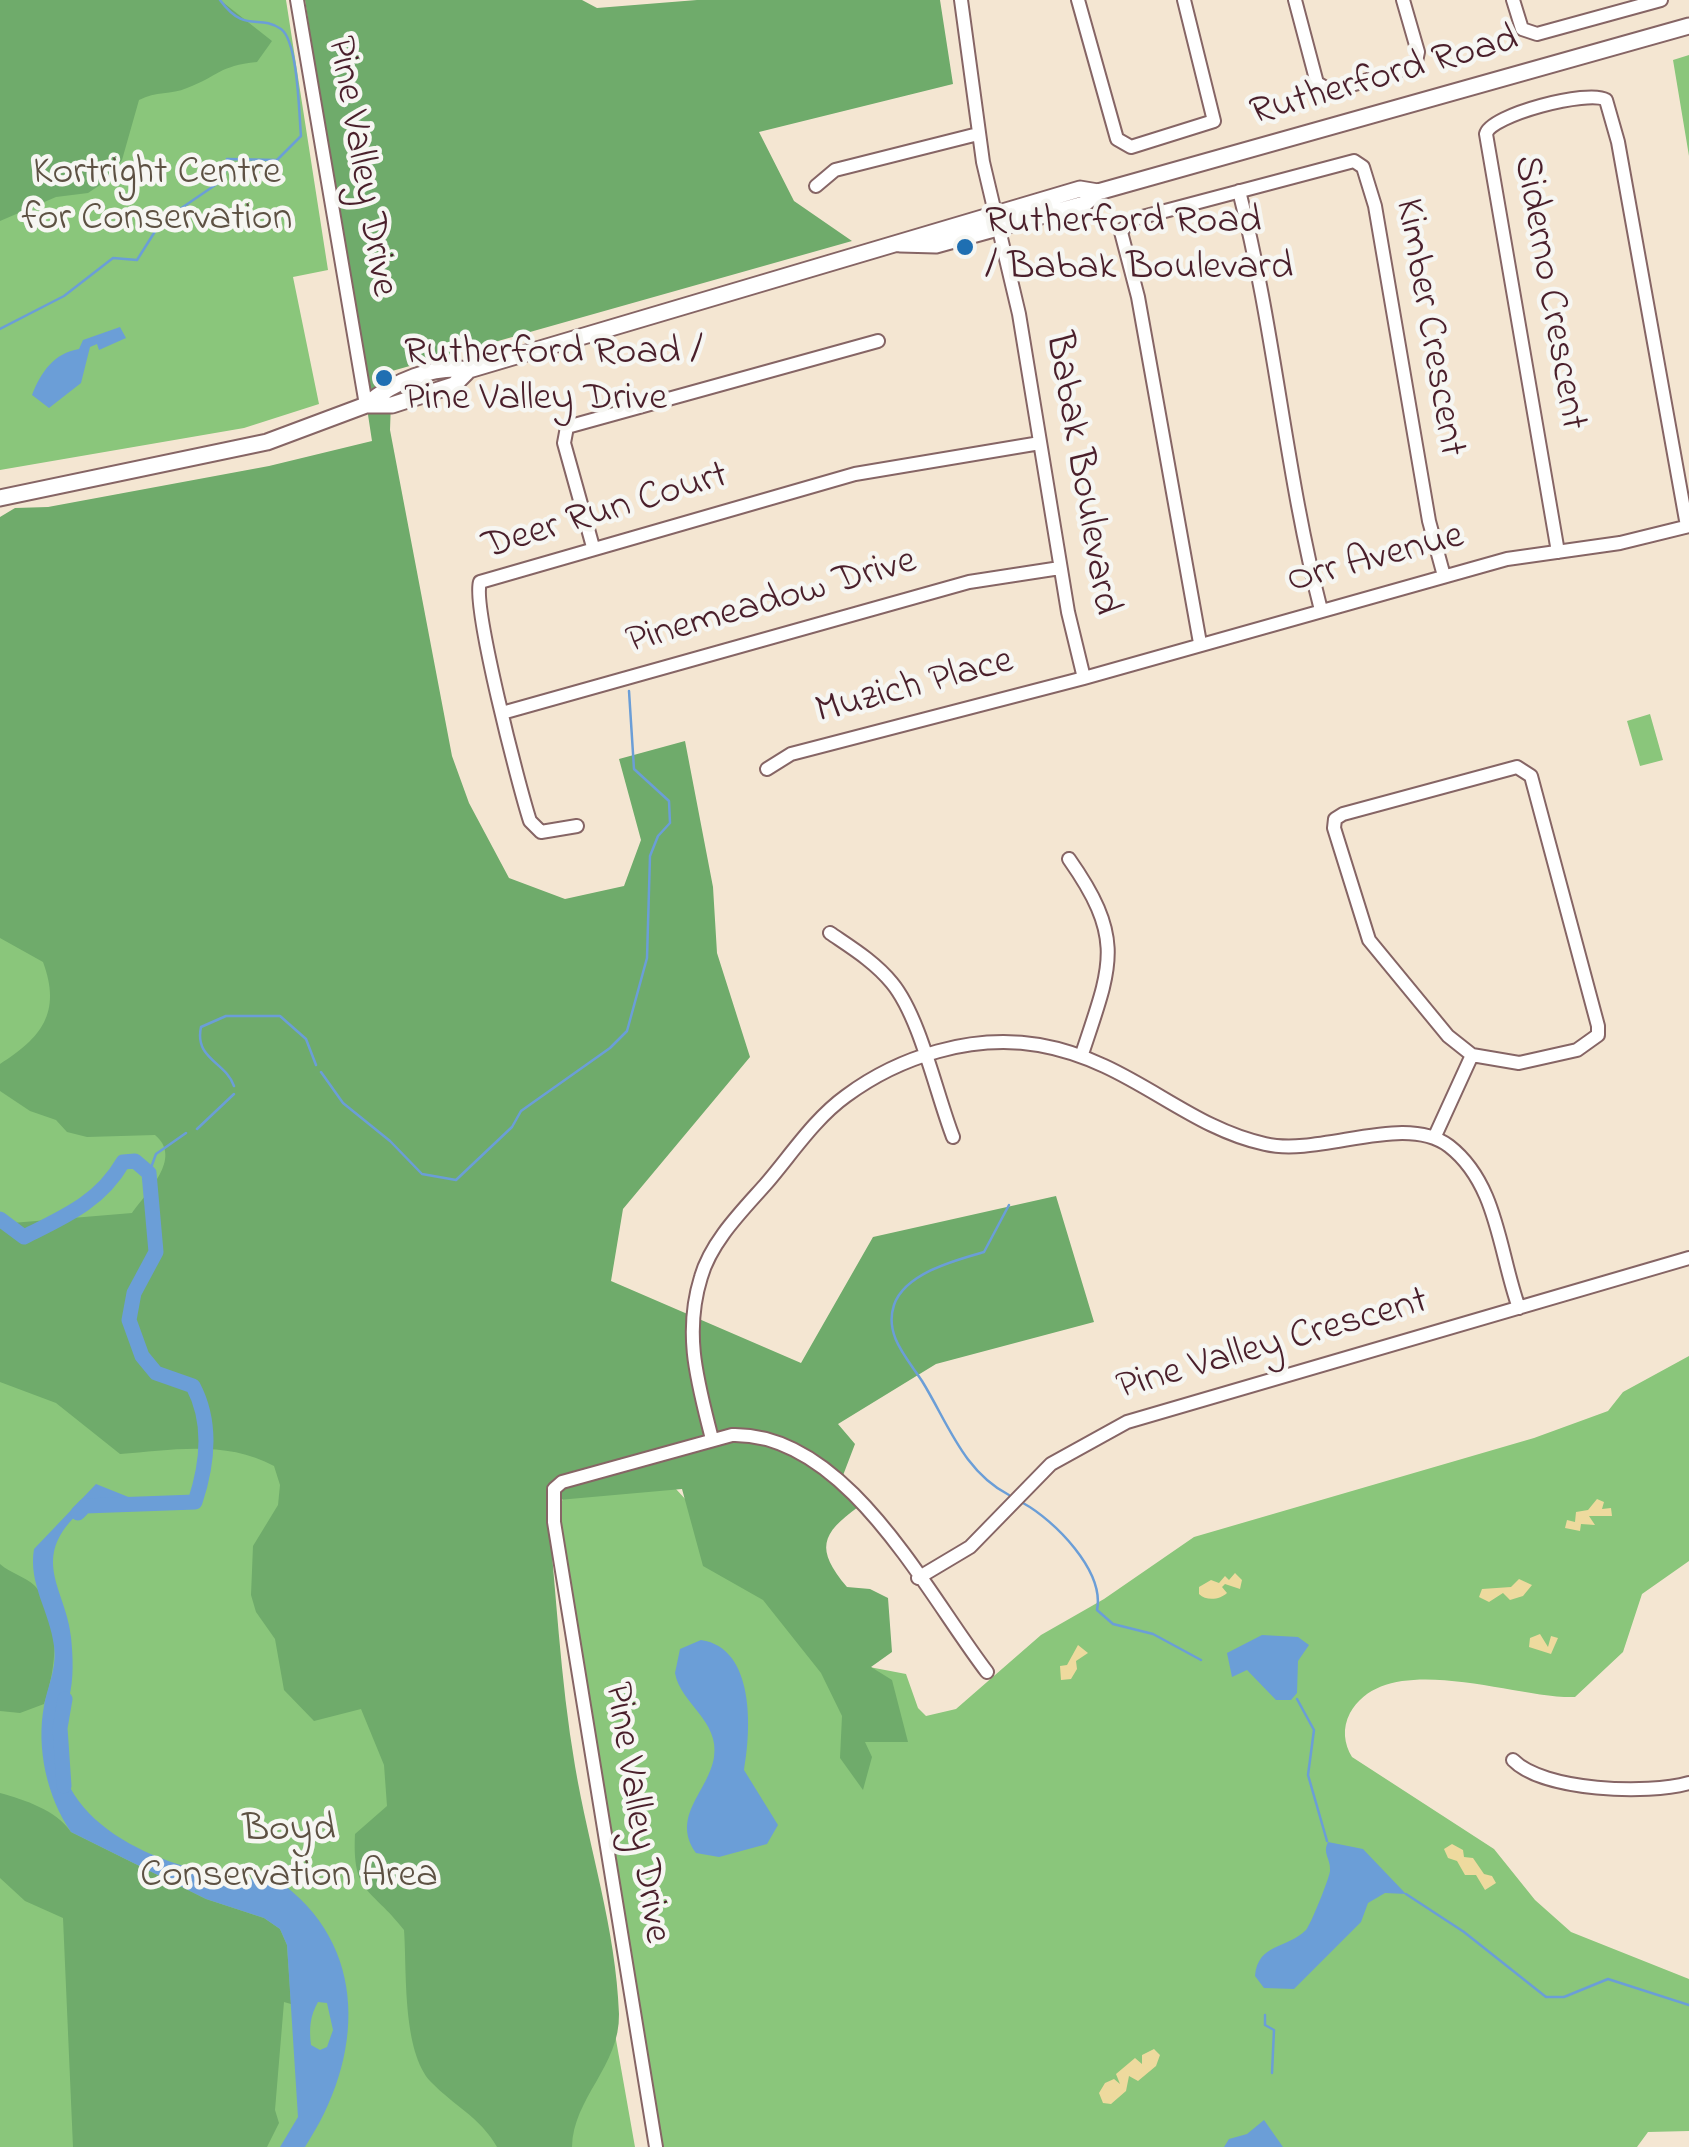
<!DOCTYPE html>
<style>
body{margin:0}
canvas{display:block;background:#f4e6d2}
</style>
<canvas width="1689" height="2147"></canvas>
<script>
const context = document.querySelector('canvas').getContext('2d');
context.lineJoin = 'round';
function paint(path, color) { context.fillStyle = color; context.fill(path, 'evenodd'); }
function trace(path, color, width, dash) { context.strokeStyle = color; context.lineWidth = width; context.lineCap = dash ? 'butt' : 'round'; context.setLineDash(dash || []); context.stroke(path); }
function drawText(font, color, halo, rows, align = 'center') {
  context.font = font + ' "Indie Flower",sans-serif'; context.lineWidth = 9; context.setLineDash([]); context.textBaseline = 'middle'; context.strokeStyle = halo; context.fillStyle = color; for (const [text, x, y, turn = 0] of rows) {
    context.save(); context.translate(x, y); context.rotate((+turn || 0) * Math.PI / 180); context.textAlign = isNaN(turn) ? turn : align; if (halo) context.strokeText(text, 0, 0); context.fillText(text, 0, 0); context.restore();
  }
}
paint(new Path2D(`
 M 0,0 L 286,0 L 328,270 L 293,277 L 319,404 L 244,428 L 0,470 Z
 M 1689,55 L 1689,156 L 1673,60 Z
 M 336,459 L 635,2147 L 0,2147 L 0,518 Z
 M 1650,714 L 1663,760 L 1640,766 L 1627,721 Z
 M 1689,1356 L 1689,1561 L 1642,1594 L 1623,1652 L 1575,1697 C 1515,1699 1387,1647 1350,1713 C 1342,1728 1344,1744 1352,1757 L 1494,1849 L 1535,1900 L 1571,1932 L 1689,1979 L 1689,2131 L 1648,2132 L 1637,2147 L 661,2147 L 548,1528 L 565,1495 L 663,1475 L 725,1542 L 864,1666 L 906,1674 L 918,1708 L 926,1716 L 956,1709 L 1041,1635 L 1104,1599 L 1194,1537 L 1534,1438 L 1608,1411 L 1623,1392 Z`), '#8ac67b');
paint(new Path2D(`
 M 0,0 L 220,0 L 272,41 L 257,62 C 218,66 219,76 187,88 C 171,95 156,91 139,100 L 122,160 L 106,181 L 88,193 L 56,197 L 0,221 Z
 M 305,0 L 582,0 L 597,8 L 697,0 L 940,0 L 953,84 L 759,132 L 794,201 L 852,241 L 392,371 L 390,430 L 452,756 L 469,803 L 509,878 L 565,899 L 624,886 L 641,840 L 619,759 L 685,741 L 713,887 L 717,953 L 750,1057 L 623,1209 L 611,1281 L 801,1363 L 873,1237 L 1056,1196 L 1094,1322 L 936,1364 L 838,1424 L 855,1444 L 842,1478 L 858,1507 C 821,1534 815,1549 847,1587 L 870,1589 L 888,1598 L 892,1652 L 871,1667 L 892,1680 L 908,1742 L 865,1742 L 872,1757 L 863,1790 L 840,1758 L 842,1716 L 821,1673 L 763,1600 L 703,1566 L 682,1489 L 547,1501 C 556,1588 560,1679 575,1766 C 589,1849 616,1929 619,2014 C 620,2066 573,2098 572,2147 L 497,2147 C 480,2117 454,2106 431,2082 C 402,2051 407,1971 404,1930 C 371,1887 352,1895 355,1834 L 387,1806 L 384,1765 L 361,1709 L 314,1721 L 284,1690 L 275,1639 L 256,1612 L 251,1595 L 253,1546 L 278,1505 L 280,1485 L 274,1466 C 227,1440 171,1450 120,1454 L 56,1403 L 0,1382 L 0,1224 L 132,1213 C 147,1192 183,1158 155,1135 L 87,1137 L 67,1132 L 56,1120 L 30,1111 L 0,1091 L 0,1064 C 41,1038 62,1013 43,962 L 0,938 L 0,517 L 15,508 L 48,507 L 269,466 L 372,441 Z
 M 0,1564 C 10,1573 26,1577 35,1586 C 63,1616 56,1670 44,1704 L 20,1713 L 0,1711 Z
 M 0,1793 C 25,1800 56,1810 71,1832 L 206,1899 L 264,1918 L 280,1929 L 287,1945 L 291,2004 L 284,2002 L 275,2110 L 279,2123 L 267,2147 L 73,2147 L 63,1918 L 25,1901 L 0,1878 Z`), '#6fab6b');
paint(new Path2D(`
 M 1597,1499 L 1604,1502 L 1602,1509 L 1611,1508 L 1612,1516 L 1589,1516 L 1595,1525 L 1581,1524 L 1580,1531 L 1565,1528 L 1567,1520 L 1575,1522 L 1576,1512 L 1588,1510 Z
 M 1235,1573 L 1242,1580 L 1240,1589 L 1225,1584 L 1222,1587 L 1227,1593 C 1221,1599 1207,1602 1199,1594 L 1199,1587 L 1211,1580 L 1219,1583 L 1225,1576 L 1229,1580 Z
 M 1519,1579 L 1532,1585 L 1523,1596 L 1510,1600 L 1503,1593 L 1489,1602 L 1479,1597 L 1482,1589 L 1511,1587 Z
 M 1540,1634 L 1548,1647 L 1551,1636 L 1558,1638 L 1551,1654 L 1529,1647 L 1530,1638 Z
 M 1078,1645 L 1088,1653 L 1076,1661 L 1077,1669 L 1071,1679 L 1061,1680 L 1060,1666 L 1067,1665 Z
 M 1452,1844 L 1463,1850 L 1464,1857 L 1473,1858 L 1484,1874 L 1492,1876 L 1496,1883 L 1485,1890 L 1476,1875 L 1465,1875 L 1457,1861 L 1448,1858 L 1444,1849 Z
 M 1154,2049 L 1160,2055 L 1156,2066 L 1138,2081 L 1129,2076 L 1126,2091 L 1111,2104 L 1103,2103 L 1099,2093 L 1105,2083 L 1114,2079 L 1120,2084 L 1116,2074 L 1135,2058 L 1142,2064 L 1142,2055 Z`), '#eeda9e');
paint(new Path2D(`
 M 120,327 L 126,338 L 99,350 L 97,344 L 90,347 L 81,383 L 49,408 L 32,395 C 41,372 54,353 79,349 L 83,340 Z
 M 96,1484 L 151,1506 C 120,1520 94,1493 69,1523 C 34,1564 67,1594 71,1637 C 73,1657 74,1679 69,1698 C 63,1717 57,1730 59,1750 C 66,1841 200,1882 276,1879 C 371,1945 364,2058 305,2147 L 280,2147 L 298,2117 L 287,1945 L 280,1929 L 264,1918 L 206,1899 L 71,1832 C 47,1797 36,1748 44,1706 C 48,1685 57,1668 54,1646 C 50,1612 28,1584 34,1549 ZM 318,2002 L 327,2003 L 333,2030 L 327,2047 L 320,2050 L 311,2045 C 309,2028 310,2016 318,2002 Z
 M 1262,1635 L 1298,1637 L 1309,1645 L 1298,1661 L 1297,1693 L 1291,1700 L 1276,1700 L 1247,1670 L 1232,1677 L 1227,1653 Z
 M 701,1640 C 756,1648 751,1732 744,1770 L 778,1825 L 767,1844 L 719,1857 L 696,1853 C 670,1816 709,1791 714,1757 C 720,1721 680,1703 675,1673 L 680,1649 Z
 M 1328,1842 L 1363,1849 L 1406,1894 L 1385,1893 L 1368,1903 L 1361,1922 L 1294,1989 L 1264,1988 L 1255,1976 C 1258,1943 1287,1949 1306,1930 C 1311,1924 1329,1879 1330,1871 C 1331,1858 1322,1854 1328,1842 Z
 M 1264,2120 L 1283,2147 L 1224,2147 L 1229,2139 L 1247,2134 Z`), '#6b9ed7');
trace(new Path2D(`
 M 0,329 L 64,296 L 113,258 L 137,260 L 161,222 L 224,179 L 227,159 L 277,160 L 301,136 C 299,114 298,41 281,29 C 258,13 246,35 220,0
 M 321,1072 L 343,1103 L 390,1141 L 422,1174 L 456,1180 L 512,1127 L 521,1111 L 610,1048 L 627,1031 L 647,958 L 650,856 L 658,836 L 670,823 L 669,801 L 634,769 L 629,691
 M 234,1086 C 226,1062 194,1059 201,1027 L 226,1016 L 280,1016 L 306,1039 L 316,1065
 M 197,1129 L 234,1094
 M 149,1173 L 156,1154 L 186,1133
 M 1009,1495 C 963,1471 948,1423 922,1381 C 907,1358 884,1335 894,1305 C 905,1273 956,1260 984,1252 L 1009,1205
 M 1023,1503 C 1054,1520 1105,1571 1097,1610 L 1113,1624 L 1153,1634 L 1201,1660
 M 1297,1699 L 1314,1730 L 1308,1775 L 1327,1841
 M 1406,1894 L 1464,1932 L 1546,1997 L 1564,1997 L 1608,1979 L 1689,2005
 M 1265,2015 L 1265,2025 L 1274,2030 L 1272,2073`), '#6b9ed7', 2.5);
trace(new Path2D(`
 M 0,1219 L 24,1237 C 64,1217 100,1202 123,1162 L 135,1161 L 149,1173 L 156,1252 L 134,1293 L 129,1320 L 142,1356 L 156,1373 L 193,1386 C 212,1422 208,1463 195,1502 L 85,1506 L 78,1513
 M 64,1786 L 60,1728 L 65,1699`), '#6b9ed7', 15);
const minor = new Path2D(`
 M 297,0 L 366,405
 M 961,0 L 983,162 L 1019,314 L 1068,612 L 1084,678
 M 1078,0 L 1117,139 L 1131,147 L 1214,121 L 1184,0
 M 1295,0 L 1317,83 L 1331,91 L 1415,66 L 1418,52 L 1403,0
 M 1513,0 L 1522,29 L 1537,34 L 1661,0
 M 816,186 L 835,170 L 978,134
 M 1239,191 C 1275,329 1285,472 1321,610
 M 593,547 L 564,443 L 567,427 L 878,341
 M 1558,552 L 1486,134 C 1490,115 1589,89 1606,100 L 1618,142 L 1687,526
 M 1200,643 L 1138,297 L 1121,232 L 1131,220 L 1354,161 L 1363,167 L 1375,206 L 1429,521 L 1444,576
 M 502,713 L 969,582 L 1060,568
 M 1517,767 L 1531,776 L 1598,1026 L 1598,1035 L 1577,1050 L 1519,1063 L 1472,1055 L 1448,1036 L 1369,940 L 1334,828 L 1335,819 L 1343,814 Z
 M 767,769 L 791,754 L 1084,678 L 1507,559 L 1620,543 L 1689,526
 M 577,826 L 541,832 L 530,821 C 519,787 472,606 480,582 L 855,474 L 1040,443
 M 1069,859 C 1126,940 1111,966 1082,1054
 M 830,933 C 852,948 875,962 892,983 C 920,1017 936,1093 953,1137
 M 1435,1136 L 1472,1055
 M 712,1439 C 698,1383 683,1335 701,1277 C 711,1242 741,1212 765,1185 C 791,1155 814,1119 846,1096 C 900,1056 972,1034 1039,1045 C 1131,1061 1183,1126 1265,1144 C 1321,1157 1404,1112 1449,1146 C 1498,1184 1499,1253 1519,1308
 M 918,1578 L 970,1547 L 1051,1464 L 1127,1422 L 1689,1258
 M 1513,1760 C 1543,1791 1648,1795 1689,1783
 M 656,2147 L 554,1522 L 554,1489 L 562,1482 L 732,1435 C 846,1432 925,1591 987,1672`);
const major = new Path2D(`
 M 900,244 L 936,245 L 1084,204 L 1098,192 L 1689,26
 M 366,405 C 394,381 433,365 469,370 L 1080,189 L 1098,192
 M 0,498 L 267,442 L 366,405 L 392,405 L 454,385 L 469,370`);
trace(minor, '#866565', 16);
trace(major, '#866565', 19);
trace(minor, '#fff', 12);
trace(major, '#fff', 15);
for (const [x, y, r, color] of [
 [965,247,10,"#1f6fb2"],
 [384,378,10,"#1f6fb2"]
]) { const dot = new Path2D(); dot.arc(x, y, r, 0, 2 * Math.PI); context.fillStyle = color; context.fill(dot); trace(dot, '#f6f6f2', 4); }
drawText('40px', '#4a1f2b', '#f6f6f2', [
 ["Rutherford Road",1385,79,-16],
 ["Pine Valley Drive",359,167,80],
 ["Siderno Crescent",1547,293,80],
 ["Kimber Crescent",1427,328,80],
 ["Babak Boulevard",1079,474,80],
 ["Deer Run Court",606,514,-17],
 ["Orr Avenue",1376,561,-15],
 ["Pinemeadow Drive",772,604,-16],
 ["Muzich Place",915,689,-15],
 ["Pine Valley Crescent",1273,1347,-16],
 ["Pine Valley Drive",634,1813,81]
]);
drawText('40px', '#5d5143', '#f6f6f2', [
 ["Kortright Centre",157,175],
 ["for Conservation",157,221],
 ["Boyd",289,1832],
 ["Conservation Area",289,1878]
]);
drawText('40px', '#4a1f2b', '#f6f6f2', [
 ["Rutherford Road",985,224],
 ["/ Babak Boulevard",985,270],
 ["Rutherford Road /",404,355],
 ["Pine Valley Drive",404,401]
], 'left');
</script>
